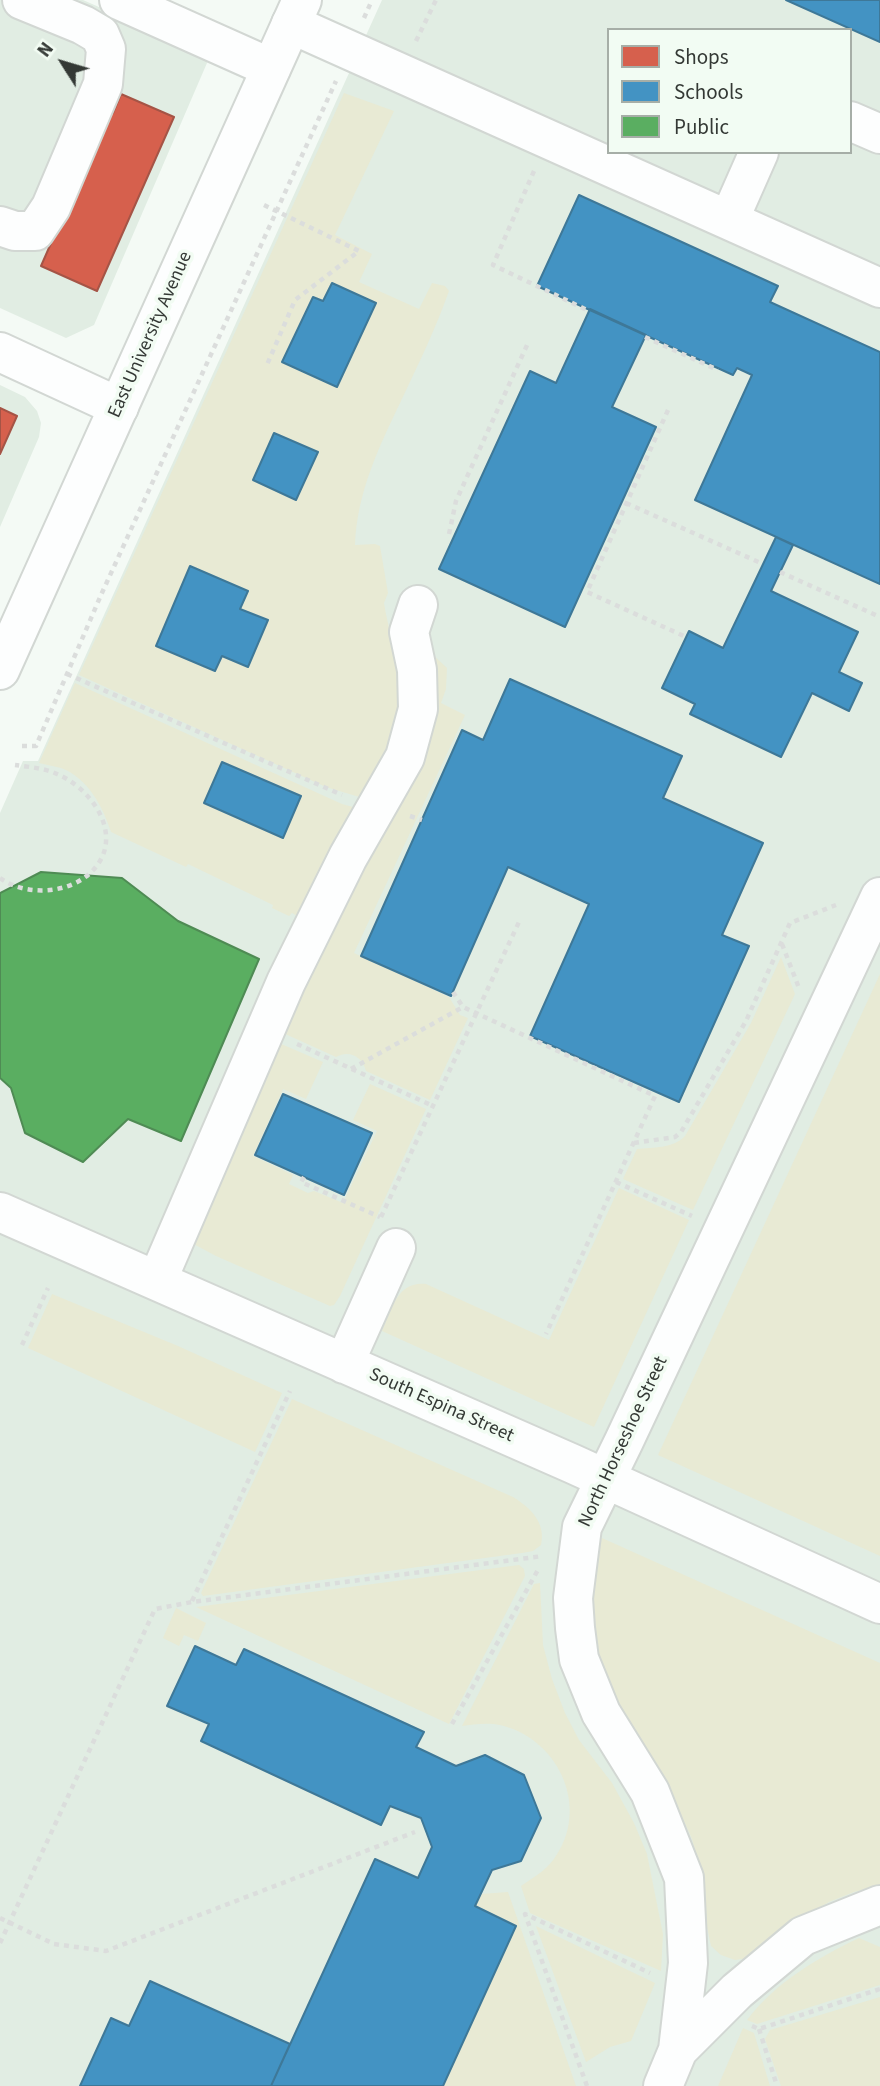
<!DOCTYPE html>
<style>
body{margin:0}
#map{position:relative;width:880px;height:2086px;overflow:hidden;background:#f4faf5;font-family:"Source Sans 3",sans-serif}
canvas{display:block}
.legend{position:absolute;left:607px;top:28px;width:245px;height:126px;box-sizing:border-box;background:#f2fcf3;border:2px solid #a6aea7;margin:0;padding:9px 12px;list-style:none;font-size:21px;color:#343935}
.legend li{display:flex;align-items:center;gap:14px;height:35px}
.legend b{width:35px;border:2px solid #a6aea7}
.north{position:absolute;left:28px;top:28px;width:70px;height:70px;-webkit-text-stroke:5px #f2fcf3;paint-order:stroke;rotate:307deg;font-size:19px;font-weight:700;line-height:28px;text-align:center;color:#343935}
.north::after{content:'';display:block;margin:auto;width:24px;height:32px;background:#343935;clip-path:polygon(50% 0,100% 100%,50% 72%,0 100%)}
</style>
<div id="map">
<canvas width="880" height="2086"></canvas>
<ul class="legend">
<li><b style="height:19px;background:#d6604d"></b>Shops</li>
<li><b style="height:19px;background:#4393c3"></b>Schools</li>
<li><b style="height:19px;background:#5aae61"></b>Public</li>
</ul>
<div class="north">N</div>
</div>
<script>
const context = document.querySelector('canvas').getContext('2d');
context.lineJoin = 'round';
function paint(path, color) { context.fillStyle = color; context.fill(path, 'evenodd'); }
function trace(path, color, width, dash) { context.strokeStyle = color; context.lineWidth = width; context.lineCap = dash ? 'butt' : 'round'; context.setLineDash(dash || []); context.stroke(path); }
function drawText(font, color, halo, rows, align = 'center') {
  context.font = font + ' "Source Sans 3",sans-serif'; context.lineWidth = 7; context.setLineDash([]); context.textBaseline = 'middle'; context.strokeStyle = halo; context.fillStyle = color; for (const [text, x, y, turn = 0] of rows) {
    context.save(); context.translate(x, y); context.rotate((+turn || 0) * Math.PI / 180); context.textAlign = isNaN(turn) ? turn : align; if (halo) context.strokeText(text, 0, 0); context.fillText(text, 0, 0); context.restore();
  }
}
paint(new Path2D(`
 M 0,0 L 83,0 L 210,56 L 94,325 L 66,338 L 0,308 Z
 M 382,0 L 880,0 L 880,2086 L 0,2086 L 0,813 L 23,761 L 38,761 ZM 609,30 L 850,30 L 850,152 L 609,152 Z
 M 0,385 L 25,397 L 37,411 L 41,423 L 39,437 L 0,527 Z`), '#e1ede3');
paint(new Path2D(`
 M 344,93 L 394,111 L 335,235 L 372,254 L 359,282 L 419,309 L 432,283 L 445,286 L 449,291 C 436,328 418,365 401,401 C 379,447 357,492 355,545 L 375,544 L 380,546 L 388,593 L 384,603 C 390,641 413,706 397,742 C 389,762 376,781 366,799 L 326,787 L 79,675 Z
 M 430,652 L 447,668 L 446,689 L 441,703 L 465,715 L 354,953 L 449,997 L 460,1015 L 468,1018 L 430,1100 L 366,1071 C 362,1056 349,1050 336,1057 L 283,1033 L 359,867 L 403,800 L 414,780 L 429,742 L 432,726 Z
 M 75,683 L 342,804 L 360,809 L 301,918 L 292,913 L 289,916 L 272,908 L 273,905 L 188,864 L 186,867 L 111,832 C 103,807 88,778 61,768 C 54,766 46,765 39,763 Z
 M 781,957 L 795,994 L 693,1210 L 623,1179 L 637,1149 C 653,1147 673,1149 685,1136 L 751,1023 Z
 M 880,974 L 880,1556 L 658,1455 Z
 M 279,1043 L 323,1062 L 306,1099 L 283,1089 L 253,1156 L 293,1175 L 289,1184 L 308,1193 L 314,1191 L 343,1203 L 377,1131 L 353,1120 L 370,1084 L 426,1109 L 340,1296 L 334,1305 L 330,1306 L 216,1256 L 188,1241 Z
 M 619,1188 L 689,1220 L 594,1427 L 382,1331 C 392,1309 397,1281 426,1284 L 549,1340 Z
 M 52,1294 L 178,1346 L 282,1393 L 255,1452 L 28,1348 Z
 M 292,1399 L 513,1497 C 531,1508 546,1523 541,1545 L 533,1551 L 522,1553 L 203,1596 L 201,1593 Z
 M 602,1538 L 880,1663 L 880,1885 L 854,1892 L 829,1902 L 802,1918 L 749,1958 L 735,1960 L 721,1955 L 711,1946 L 707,1927 L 705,1888 L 692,1839 L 668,1786 L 630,1733 L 593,1652 L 592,1580 Z
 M 519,1565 L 524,1569 L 525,1576 L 449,1724 L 196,1607 Z
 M 540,1583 L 543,1645 L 552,1679 L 565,1713 L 579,1740 L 612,1783 L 634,1823 L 647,1854 L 663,1934 L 661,1971 L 530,1913 L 521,1886 C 533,1878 545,1871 554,1859 C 590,1810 561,1742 504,1726 C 491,1722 475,1724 462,1726 L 534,1584 Z
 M 176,1608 L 206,1623 L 198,1641 L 184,1635 L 179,1646 L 163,1638 Z
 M 508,1892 L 576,2086 L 443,2086 L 516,1926 L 475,1906 L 481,1894 Z
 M 536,1926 L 655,1983 L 631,2041 L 610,2047 L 586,2062 Z
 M 859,1938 L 880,1947 L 880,1985 L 757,2024 L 747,2020 C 775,1983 817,1958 859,1938 Z
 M 880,1997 L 880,2086 L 781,2086 L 765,2039 L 770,2030 Z
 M 743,2028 L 754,2033 L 770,2086 L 718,2086 Z`), '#e8ead4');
const shops = new Path2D(`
 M 121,94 L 174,117 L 97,291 L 41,266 L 109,111 L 113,113 Z
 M 0,408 L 17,416 L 0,454 Z`);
paint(shops, '#d6604d');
trace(shops, '#a55446', 2);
const schools = new Path2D(`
 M 786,0 L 880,0 L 880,42 Z
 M 579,195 L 778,286 L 770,302 L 880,352 L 880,584 L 695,500 L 752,375 L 737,368 L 733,375 L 537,286 Z
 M 332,283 L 376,303 L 337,387 L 282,362 L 313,297 L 323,301 Z
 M 590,309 L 646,335 L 612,407 L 656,427 L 565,627 L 439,569 L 530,371 L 556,383 Z
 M 274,433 L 318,452 L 296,500 L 253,480 Z
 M 776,537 L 793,545 L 771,591 L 858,632 L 839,672 L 862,683 L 849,711 L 812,693 L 781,757 L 690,714 L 695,704 L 662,688 L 689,631 L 723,648 Z
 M 190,566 L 248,591 L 240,609 L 268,620 L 248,667 L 222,656 L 215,671 L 156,646 Z
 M 510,679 L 682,756 L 663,798 L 763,843 L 722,935 L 749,946 L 679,1102 L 530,1036 L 589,904 L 508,867 L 451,996 L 361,956 L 462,730 L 483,740 Z
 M 222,762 L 301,796 L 283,838 L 204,803 Z
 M 283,1094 L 372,1133 L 344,1195 L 255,1155 Z
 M 195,1646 L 236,1665 L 244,1649 L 424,1732 L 416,1747 L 456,1766 L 485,1755 L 524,1775 L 541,1818 L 521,1861 L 492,1870 L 475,1906 L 516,1926 L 443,2086 L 271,2086 L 375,1859 L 418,1878 L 432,1847 L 421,1818 L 390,1806 L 381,1825 L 201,1741 L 209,1724 L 167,1706 Z
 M 150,1981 L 290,2044 L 271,2086 L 80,2086 L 111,2018 L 129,2026 Z`);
paint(schools, '#4393c3');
trace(schools, '#3e7898', 2);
const public = new Path2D(`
 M 41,872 L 122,878 L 178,921 L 259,959 L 181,1141 L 128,1119 L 83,1162 L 25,1133 L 11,1088 L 0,1078 L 0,893 Z`);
paint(public, '#5aae61');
trace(public, '#4f8b54', 2);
const minor = new Path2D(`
 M 119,0 L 271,68
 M 291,24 L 880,288
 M 850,121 L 880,134
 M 729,220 L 759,152
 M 0,226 L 15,231 L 35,231 L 51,207 L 103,84 L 106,49 L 100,35 L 83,25 L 22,0
 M 0,352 L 119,407
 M 0,1212 L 573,1464 L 880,1604
 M 157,1281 L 286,982 L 348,857 L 405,757 L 418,709 L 417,670 L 409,632 L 418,605
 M 344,1364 L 396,1248
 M 678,2050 L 737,1991 L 803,1936 L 880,1905
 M 663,2086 L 678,2050 L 688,1963 L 684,1878 L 650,1792 L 601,1713 L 579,1659 L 575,1628 L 573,1598 L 582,1527 L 624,1441 L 880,897`);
const major = new Path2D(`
 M 0,670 L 302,0`);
trace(minor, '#d2d7d3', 42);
trace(major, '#d2d7d3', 42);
trace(new Path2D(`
 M 364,18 L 372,0
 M 416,41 L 436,0
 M 534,171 L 493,265 L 589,311
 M 264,205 L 359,251 L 295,300 L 266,367
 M 645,337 L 718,370
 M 668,410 L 587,592 L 686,637
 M 626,503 L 763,564
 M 449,534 L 456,501 L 528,343
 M 780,572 L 880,617
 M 67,674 L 342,795
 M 22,746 L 36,746 L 101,595 L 336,81
 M 410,816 L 422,820
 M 0,878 C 30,900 87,893 103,855 C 116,822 86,786 57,774 C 44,768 29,767 15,765
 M 782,944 L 799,988
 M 453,992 L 463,1007 L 655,1096 L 546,1334
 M 297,1044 L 433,1106
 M 351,1069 L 463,1007
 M 634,1143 L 675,1137 L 681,1132 L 746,1021 L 790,923 L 836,905
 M 304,1177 L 301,1182 L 380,1217
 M 616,1182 L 692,1216
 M 381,1217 L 519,922
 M 22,1345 L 48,1288
 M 192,1601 L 290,1391
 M 452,1724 L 539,1568
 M 0,1918 L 54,1944 L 106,1951 L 415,1832
 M 0,1943 L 155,1609 L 192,1602 L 543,1556
 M 752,2026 L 759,2029 L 880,1989
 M 759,2029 L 777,2086
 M 587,2086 L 525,1914 L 650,1973`), '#dbdddc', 4.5, [5, 5]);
trace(minor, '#fdfefe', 38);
trace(major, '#fdfefe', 38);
drawText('19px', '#343935', '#f2fcf3', [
 ["East University Avenue",151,335,-66],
 ["South Espina Street",441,1406,24],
 ["North Horseshoe Street",624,1442,-65]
]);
</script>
